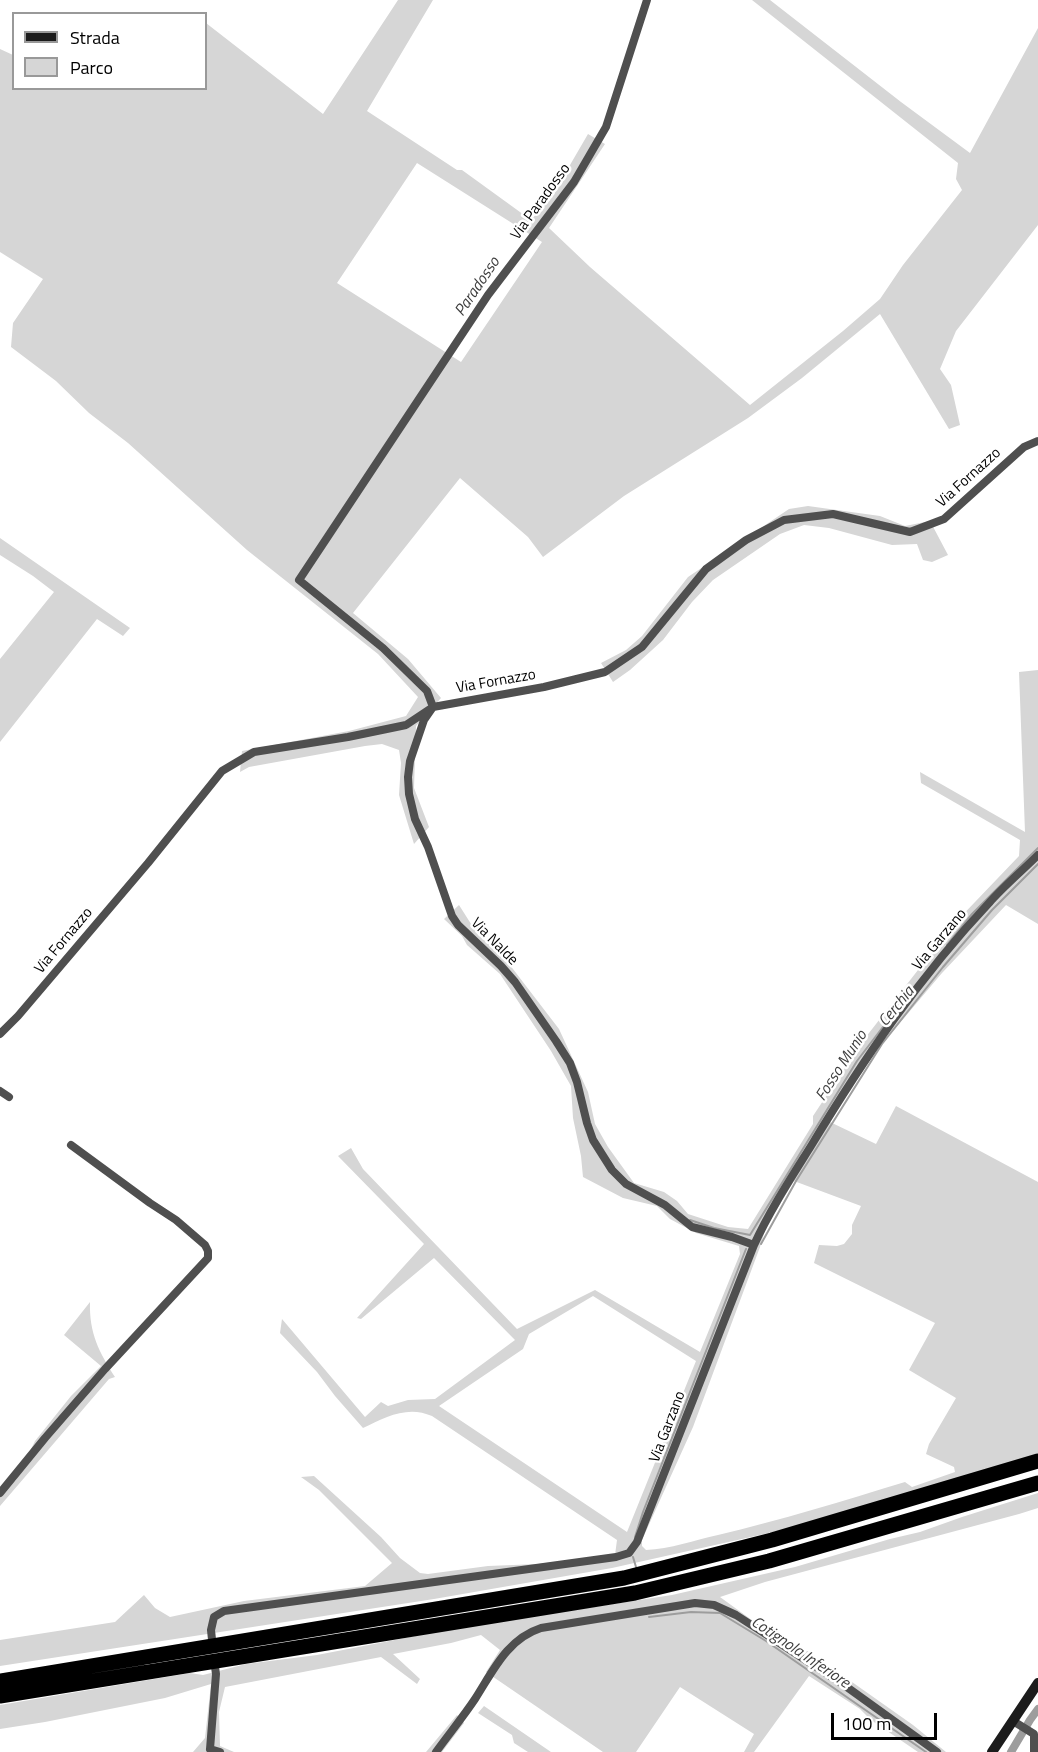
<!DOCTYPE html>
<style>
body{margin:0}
#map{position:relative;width:1038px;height:1752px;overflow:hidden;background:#fff;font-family:"Titillium Web",sans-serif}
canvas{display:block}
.legend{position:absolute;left:12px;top:12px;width:195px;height:78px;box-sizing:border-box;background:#fff;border:2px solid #999;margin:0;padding:8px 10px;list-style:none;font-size:18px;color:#000}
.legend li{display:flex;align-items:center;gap:12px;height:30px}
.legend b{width:30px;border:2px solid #999}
.scale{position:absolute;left:831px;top:1713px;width:106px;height:27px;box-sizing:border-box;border:3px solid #000;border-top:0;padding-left:8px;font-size:18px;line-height:21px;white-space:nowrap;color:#000;-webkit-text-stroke:4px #fff;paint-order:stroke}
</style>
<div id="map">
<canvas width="1038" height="1752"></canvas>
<ul class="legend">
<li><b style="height:8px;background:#1c1c1c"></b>Strada</li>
<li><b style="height:16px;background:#d6d6d6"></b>Parco</li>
</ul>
<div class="scale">100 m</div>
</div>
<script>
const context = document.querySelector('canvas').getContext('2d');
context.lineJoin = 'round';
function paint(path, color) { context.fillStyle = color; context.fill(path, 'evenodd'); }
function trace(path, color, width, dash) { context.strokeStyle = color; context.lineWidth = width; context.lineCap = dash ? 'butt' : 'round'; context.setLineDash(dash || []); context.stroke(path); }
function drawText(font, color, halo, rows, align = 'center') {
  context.font = font + ' "Titillium Web",sans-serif'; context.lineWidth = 5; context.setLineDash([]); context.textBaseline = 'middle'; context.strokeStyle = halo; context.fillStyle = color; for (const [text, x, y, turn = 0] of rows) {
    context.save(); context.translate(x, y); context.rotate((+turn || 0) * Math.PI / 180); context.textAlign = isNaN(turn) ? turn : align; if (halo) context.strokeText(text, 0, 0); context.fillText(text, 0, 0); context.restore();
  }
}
paint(new Path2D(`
 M 398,0 L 433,0 L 367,111 L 457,170 L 462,170 L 531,220 L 552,196 L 588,134 L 605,144 L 549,228 L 590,267 L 750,405 L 843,331 L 880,299 L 903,265 L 962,190 L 956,179 L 958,163 L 752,0 L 770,0 L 901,102 L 970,153 L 1038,28 L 1038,225 L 956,331 L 940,369 L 951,385 L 960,425 L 949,429 L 880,314 L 802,378 L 748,418 L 624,496 L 543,557 L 528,537 L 460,478 L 353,613 L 408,659 L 441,698 L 416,726 L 414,788 L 429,827 L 414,844 L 399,795 L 401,763 L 399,750 L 382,744 L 365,746 L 249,767 L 240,772 L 242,751 L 349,731 L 406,716 L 418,697 L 378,654 L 247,550 L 128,443 L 89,413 L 56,381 L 11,347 L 13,323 L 43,279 L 0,252 L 0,49 L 13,55 L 14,88 L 206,88 L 206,23 L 323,114 ZM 417,163 L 542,242 L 461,362 L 337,283 Z
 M 808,506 L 880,516 L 905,526 L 930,521 L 948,555 L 932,562 L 923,560 L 917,544 L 892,545 L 829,528 L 804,525 L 780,534 L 713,580 L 692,602 L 663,640 L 630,670 L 613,682 L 601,663 L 626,650 L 642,636 L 688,577 L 789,509 Z
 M 0,538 L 130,628 L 123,636 L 97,619 L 0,742 L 0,659 L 54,592 L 33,576 L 0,555 Z
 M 1038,670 L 1038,924 L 1006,905 L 942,973 L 866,1063 L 830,1122 L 876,1144 L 896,1106 L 1038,1182 L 1038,1455 L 836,1518 L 612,1568 L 434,1599 L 0,1666 L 0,1640 L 115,1622 L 144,1595 L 155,1608 L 170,1617 L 244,1601 L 365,1586 L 392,1563 L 319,1490 L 301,1477 L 314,1476 L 381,1537 L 400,1558 L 420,1573 L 428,1574 L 488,1566 L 538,1564 L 615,1555 L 617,1540 L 432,1416 C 408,1405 385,1417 363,1428 L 335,1396 L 317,1372 L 280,1333 L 282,1319 L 365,1417 L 381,1402 L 388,1406 L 408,1400 L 435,1399 L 515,1340 L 434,1258 L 361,1319 L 357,1318 L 424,1244 L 338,1156 L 351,1148 L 363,1169 L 517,1329 L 595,1290 L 700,1352 L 740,1254 L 739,1246 L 696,1233 L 670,1219 L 657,1206 L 623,1198 L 583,1177 L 581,1156 L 573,1118 L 571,1086 L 551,1051 L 500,974 L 467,945 L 462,936 L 444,919 L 459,905 L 478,935 L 503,956 L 559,1029 L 588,1092 L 595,1124 L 608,1147 L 634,1183 L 664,1192 L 677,1201 L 688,1214 L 728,1227 L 748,1229 L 813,1124 L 813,1116 L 862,1042 L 953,925 L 1019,856 L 1020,840 L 921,783 L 920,772 L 1025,832 L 1019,672 ZM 794,1181 L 861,1206 L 852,1225 L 852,1234 L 844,1244 L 837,1246 L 819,1245 L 814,1263 L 935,1323 L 909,1370 L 956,1398 L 929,1444 L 926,1454 L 954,1467 L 955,1472 L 912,1487 L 905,1482 C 843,1501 781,1520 718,1535 C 695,1540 670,1549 646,1550 L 642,1546 L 642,1540 L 693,1427 L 760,1247 L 766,1227 ZM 593,1296 L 696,1361 L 627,1532 L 439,1406 L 523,1349 L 529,1334 Z
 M 90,1302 C 89,1333 99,1352 115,1377 L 109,1379 L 0,1506 L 0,1491 L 16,1480 L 35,1441 L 71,1396 L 101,1366 L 64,1335 Z
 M 1038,1493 L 1038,1508 L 1019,1514 L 765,1582 L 720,1597 L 796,1652 L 808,1651 L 913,1725 L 946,1752 L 918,1752 L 871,1720 L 860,1709 L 809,1676 L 754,1752 L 744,1752 L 754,1734 L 680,1687 L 636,1752 L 603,1752 L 486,1672 L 500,1650 L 481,1635 L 451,1643 L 393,1654 L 420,1679 L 417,1684 L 381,1657 L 225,1687 L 219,1712 L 220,1746 L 234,1752 L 193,1752 L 205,1738 L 211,1684 L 165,1698 L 45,1722 L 0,1729 L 0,1705 L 190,1673 L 203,1675 L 246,1664 L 317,1655 L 462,1627 L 672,1595 L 795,1567 L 890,1539 L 920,1532 L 962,1517 Z
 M 484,1706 L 551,1752 L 528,1752 L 514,1743 L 512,1735 L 478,1713 Z
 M 457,1715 L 464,1723 L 442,1752 L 426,1752 Z`), '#d6d6d6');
trace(new Path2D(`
 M 947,945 L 972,914 L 1038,848
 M 690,1220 L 714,1228 L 750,1235 L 857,1061 L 908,994
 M 761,1244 L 796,1181 L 882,1044 L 943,967 L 992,910 L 1038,864
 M 635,1537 L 643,1512 L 746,1249
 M 633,1557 L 636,1567
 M 649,1617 L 691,1612 L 720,1613 L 766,1641 L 926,1752`), '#9d9d9d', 2);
trace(new Path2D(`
 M 1011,1752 L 1030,1720 L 1038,1709`), '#9d9d9d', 8);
trace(new Path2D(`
 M 647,0 L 606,127 L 574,182 L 488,295 L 299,580 L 383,648 L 427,691 L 433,707 L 424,720 L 410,761 L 408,777 L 409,794 L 415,819 L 428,847 L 452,916 L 458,925 L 501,966 L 515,982 L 556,1041 L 570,1063 L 577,1082 L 587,1123 L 593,1140 L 612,1170 L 626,1184 L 665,1205 L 692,1227 L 732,1237 L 754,1245
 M 0,1034 L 18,1016 L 148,863 L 222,771 L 254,752 L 348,737 L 406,725 L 433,707 L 544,687 L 605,672 L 642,647 L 706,569 L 746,540 L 784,520 L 833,514 L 910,532 L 944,519 L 1024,447 L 1038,441
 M 0,1091 L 9,1097
 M 0,1493 L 45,1438 L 105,1369 L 208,1258 L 208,1251 L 205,1245 L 176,1220 L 150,1203 L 71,1145
 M 213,1649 L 211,1630 L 214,1617 L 224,1611 L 616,1557 L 629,1553 L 637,1542 L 754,1245 C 770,1210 791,1178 811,1146 C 863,1060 920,976 989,903 C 1004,886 1022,871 1038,855
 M 1013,1721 L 1034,1734 L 1034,1752
 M 210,1749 L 216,1674 L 214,1660
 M 210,1749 L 220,1752
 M 436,1752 C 449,1734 463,1717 475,1699 C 493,1671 507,1639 541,1628 L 695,1603 L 714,1605 L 736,1615 L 844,1685 L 937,1752`), '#4f4f4f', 8);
trace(new Path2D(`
 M 992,1752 L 1038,1683`), '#1c1c1c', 10);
trace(new Path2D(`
 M 0,1681 L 624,1578 L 772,1540 L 1038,1461
 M 0,1696 L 635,1593 L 769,1561 L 1038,1483`), '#000', 15);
drawText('15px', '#000', '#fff', [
 ["Via Paradosso",541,202,-54],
 ["Via Fornazzo",969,478,-42],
 ["Via Fornazzo",496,682,-10],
 ["Via Garzano",940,940,-50],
 ["Via Fornazzo",64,941,-50],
 ["Via Nalde",494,942,45],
 ["Via Garzano",668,1427,-69]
]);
drawText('italic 16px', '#3e3e3e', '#fff', [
 ["Paradosso",478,287,-56],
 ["Cerchia",897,1007,-51],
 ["Fosso Munio",842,1066,-57],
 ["Cotignola Inferiore",800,1653,34]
]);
</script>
